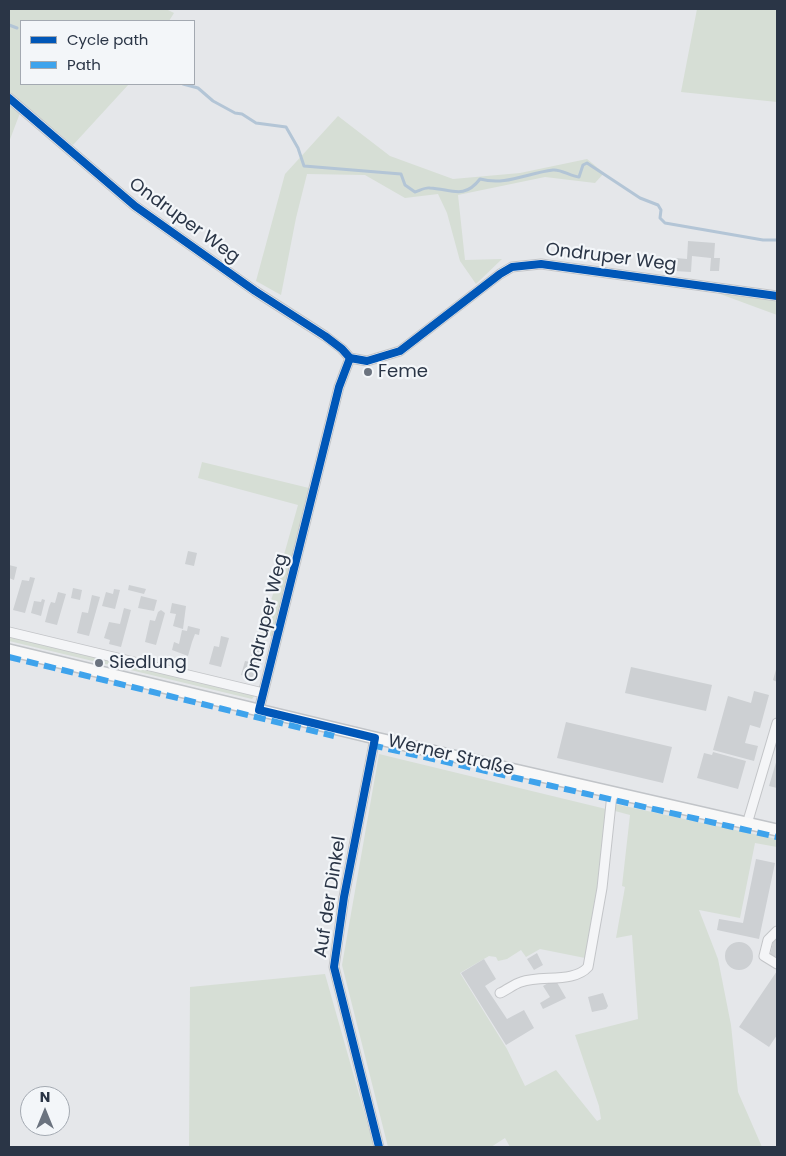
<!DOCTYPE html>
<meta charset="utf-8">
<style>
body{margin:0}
#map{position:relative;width:786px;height:1156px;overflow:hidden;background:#e5e7ea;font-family:Poppins,sans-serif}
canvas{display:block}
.frame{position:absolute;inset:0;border:10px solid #2a3546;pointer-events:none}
.legend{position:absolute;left:20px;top:20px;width:175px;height:65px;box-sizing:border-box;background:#f3f6f9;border:1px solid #a3a9b1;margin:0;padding:6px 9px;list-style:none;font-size:15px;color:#2a3546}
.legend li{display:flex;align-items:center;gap:10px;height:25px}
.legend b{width:25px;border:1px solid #a3a9b1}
.north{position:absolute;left:20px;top:1086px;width:50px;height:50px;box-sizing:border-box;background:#f3f6f9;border:1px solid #a3a9b1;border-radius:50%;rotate:0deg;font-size:14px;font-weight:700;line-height:20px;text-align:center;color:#2a3546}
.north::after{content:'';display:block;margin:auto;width:18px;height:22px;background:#6b737f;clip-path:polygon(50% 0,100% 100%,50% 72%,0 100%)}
</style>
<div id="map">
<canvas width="786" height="1156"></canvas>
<div class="frame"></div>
<ul class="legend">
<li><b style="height:6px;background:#0057b8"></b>Cycle path</li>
<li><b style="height:6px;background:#3ea3ec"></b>Path</li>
</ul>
<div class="north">N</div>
</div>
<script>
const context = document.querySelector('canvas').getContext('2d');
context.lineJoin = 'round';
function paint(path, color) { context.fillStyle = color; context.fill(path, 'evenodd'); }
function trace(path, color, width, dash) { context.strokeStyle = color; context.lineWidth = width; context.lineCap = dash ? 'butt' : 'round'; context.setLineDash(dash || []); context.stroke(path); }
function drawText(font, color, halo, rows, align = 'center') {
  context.font = font + ' Poppins,sans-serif'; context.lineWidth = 4.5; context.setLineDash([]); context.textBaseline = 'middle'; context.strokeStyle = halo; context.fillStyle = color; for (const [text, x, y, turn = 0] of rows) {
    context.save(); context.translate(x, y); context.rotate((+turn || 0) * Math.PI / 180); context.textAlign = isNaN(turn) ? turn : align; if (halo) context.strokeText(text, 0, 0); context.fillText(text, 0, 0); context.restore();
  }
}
paint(new Path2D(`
 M 9,9 L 166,9 L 174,13 L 169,21 L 21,21 L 21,84 L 129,84 L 73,145 L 23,105 L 9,142 Z
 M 697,9 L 777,9 L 777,102 L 681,92 Z
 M 338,116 L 390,156 L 453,179 L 520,173 L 587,159 L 604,173 L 595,183 L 545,177 L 458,195 L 465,260 L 502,259 L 476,284 L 460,261 L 447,213 L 438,194 L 405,198 L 365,175 L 307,174 L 296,218 L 281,295 L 256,281 L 285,174 Z
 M 712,291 L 777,300 L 777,315 Z
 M 202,462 L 309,488 L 273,637 L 262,633 L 298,505 L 198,478 Z
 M 9,635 L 256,694 L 252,699 L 9,641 Z
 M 379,754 L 606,809 L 599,882 L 585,958 L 540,949 L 526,957 L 521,950 L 507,959 L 498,961 L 496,957 L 489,956 L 460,973 L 507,1049 L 525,1086 L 556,1070 L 597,1121 L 601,1119 L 599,1106 L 575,1035 L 638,1019 L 632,935 L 616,938 L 625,887 L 622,886 L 630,815 L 615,811 L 615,804 L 777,839 L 777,847 L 755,843 L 740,918 L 699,910 L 718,959 L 731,1025 L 738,1092 L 762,1147 L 510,1147 L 505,1138 L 491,1147 L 388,1147 L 342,965 Z
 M 325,974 L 374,1147 L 189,1147 L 190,987 Z`), '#d6ded5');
trace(new Path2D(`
 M 9,25 L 17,28
 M 183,84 L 198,88 L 213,101 L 235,113 L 242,114 L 256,123 L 286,127 L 298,148 L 304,166 L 401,174 L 405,185 L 415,192 C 419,191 425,187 430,188 C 451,189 464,200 480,179 C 506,186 527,173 553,170 C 561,169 570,176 579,177 L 583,165 L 587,163 L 640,198 L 658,205 L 661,210 L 660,218 L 665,223 L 763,240 L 777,240`), '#b3c5d6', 3);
paint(new Path2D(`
 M 688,241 L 715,243 L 714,258 L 720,258 L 719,271 L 710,271 L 711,258 L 692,256 L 691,272 L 674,271 L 676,258 L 687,259 Z
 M 188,551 L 197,553 L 194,566 L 185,564 Z
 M 9,565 L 17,567 L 14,580 L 9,578 Z
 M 30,577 L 35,578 L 25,613 L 13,610 L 22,580 L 29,581 Z
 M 129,585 L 146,589 L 144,594 L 128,590 Z
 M 73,588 L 82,590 L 80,600 L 71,598 Z
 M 114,589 L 120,590 L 115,609 L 102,606 L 106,592 L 113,594 Z
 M 58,592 L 66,594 L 57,625 L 45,622 L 49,607 L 51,602 L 55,603 Z
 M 92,595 L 100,597 L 89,636 L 77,633 L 82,612 L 88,613 Z
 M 141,596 L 157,600 L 154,611 L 138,608 Z
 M 42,599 L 45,600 L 41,616 L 31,613 L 34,601 L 41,602 Z
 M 172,603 L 186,606 L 183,629 L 173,626 L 176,614 L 170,613 Z
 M 124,608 L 131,610 L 121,647 L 109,644 L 110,640 L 104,638 L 109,622 L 120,624 Z
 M 161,610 L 165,613 L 156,645 L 145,642 L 150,620 L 155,621 L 158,612 Z
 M 188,626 L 200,629 L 199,635 L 195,634 L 192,642 L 188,656 L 172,650 L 174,642 L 179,644 L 182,630 L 187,631 Z
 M 221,636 L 229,638 L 221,667 L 209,664 L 214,646 L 219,647 Z
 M 253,644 L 261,646 L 253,678 L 241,675 L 245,661 L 250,662 Z
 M 777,666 L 777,682 L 773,680 Z
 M 631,667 L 712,685 L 706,711 L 625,693 Z
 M 754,691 L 769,695 L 760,728 L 750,725 L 745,743 L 758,746 L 754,761 L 713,750 L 728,696 L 751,703 Z
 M 566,722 L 672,747 L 663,783 L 557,758 Z
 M 713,752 L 746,761 L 738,789 L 697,778 L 704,753 L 712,755 Z
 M 777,759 L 777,788 L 769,786 Z
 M 756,859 L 775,863 L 759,939 L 717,930 L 719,919 L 743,923 Z
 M 774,937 L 777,938 L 777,957 L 770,956 Z
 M725 956a14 14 0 1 1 28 0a14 14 0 1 1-28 0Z
 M 537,953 L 543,965 L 534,970 L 527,959 Z
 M 484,959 L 496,979 L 485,986 L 507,1019 L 524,1010 L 534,1028 L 506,1045 L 461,973 Z
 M 777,971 L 777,1035 L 769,1047 L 739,1027 Z
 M 555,979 L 566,998 L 543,1009 L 540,1003 L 550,997 L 543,986 Z
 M 603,993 L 608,1006 L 606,1009 L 592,1012 L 588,997 Z`), '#cdd0d3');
const minor = new Path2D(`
 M 9,98 L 135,206 L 255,291 L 325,336 L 342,349 L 350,358 L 367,361 L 400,351 L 500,274 L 512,267 L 541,264 L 777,296
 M 9,632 L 263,693
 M 259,710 L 339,387 L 350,358
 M 375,738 L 344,897 L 334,967 L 379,1147
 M 747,824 L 777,723
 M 777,931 L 768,940 L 764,956 L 777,964
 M 500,993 C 507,990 514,984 521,982 C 542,975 574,983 588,967 L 602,888 L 612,794`);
const major = new Path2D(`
 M 9,650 L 375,738 L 777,830`);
trace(minor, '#c3c5c8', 11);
trace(major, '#c1c4c8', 14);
trace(minor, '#f4f5f7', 9);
trace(major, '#f8f8f8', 11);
trace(new Path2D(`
 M 9,657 L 334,736
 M 371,745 L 777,837`), '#3ea3ec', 6, [12, 6]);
trace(new Path2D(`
 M 9,98 L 135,206 L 255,291 L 325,336 L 342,349 L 350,358 L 367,361 L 400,351 L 500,274 L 512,267 L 541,264 L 777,296
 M 350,358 L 339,387 L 259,710 L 375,738 L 344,897 L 334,967 L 379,1147`), '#0057b8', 8);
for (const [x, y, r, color] of [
 [368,372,5,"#6b737f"],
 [99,663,5,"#6b737f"]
]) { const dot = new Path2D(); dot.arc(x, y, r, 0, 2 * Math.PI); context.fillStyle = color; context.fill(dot); trace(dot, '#f3f6f9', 2); }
drawText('18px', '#2a3546', '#f3f6f9', [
 ["Ondruper Weg",184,221,36],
 ["Ondruper Weg",611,258,7],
 ["Ondruper Weg",267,618,-76],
 ["Werner Straße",451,756,13],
 ["Auf der Dinkel",331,897,-81]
]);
drawText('18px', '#2a3546', '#f3f6f9', [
 ["Feme",378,372],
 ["Siedlung",109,663]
], 'left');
</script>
